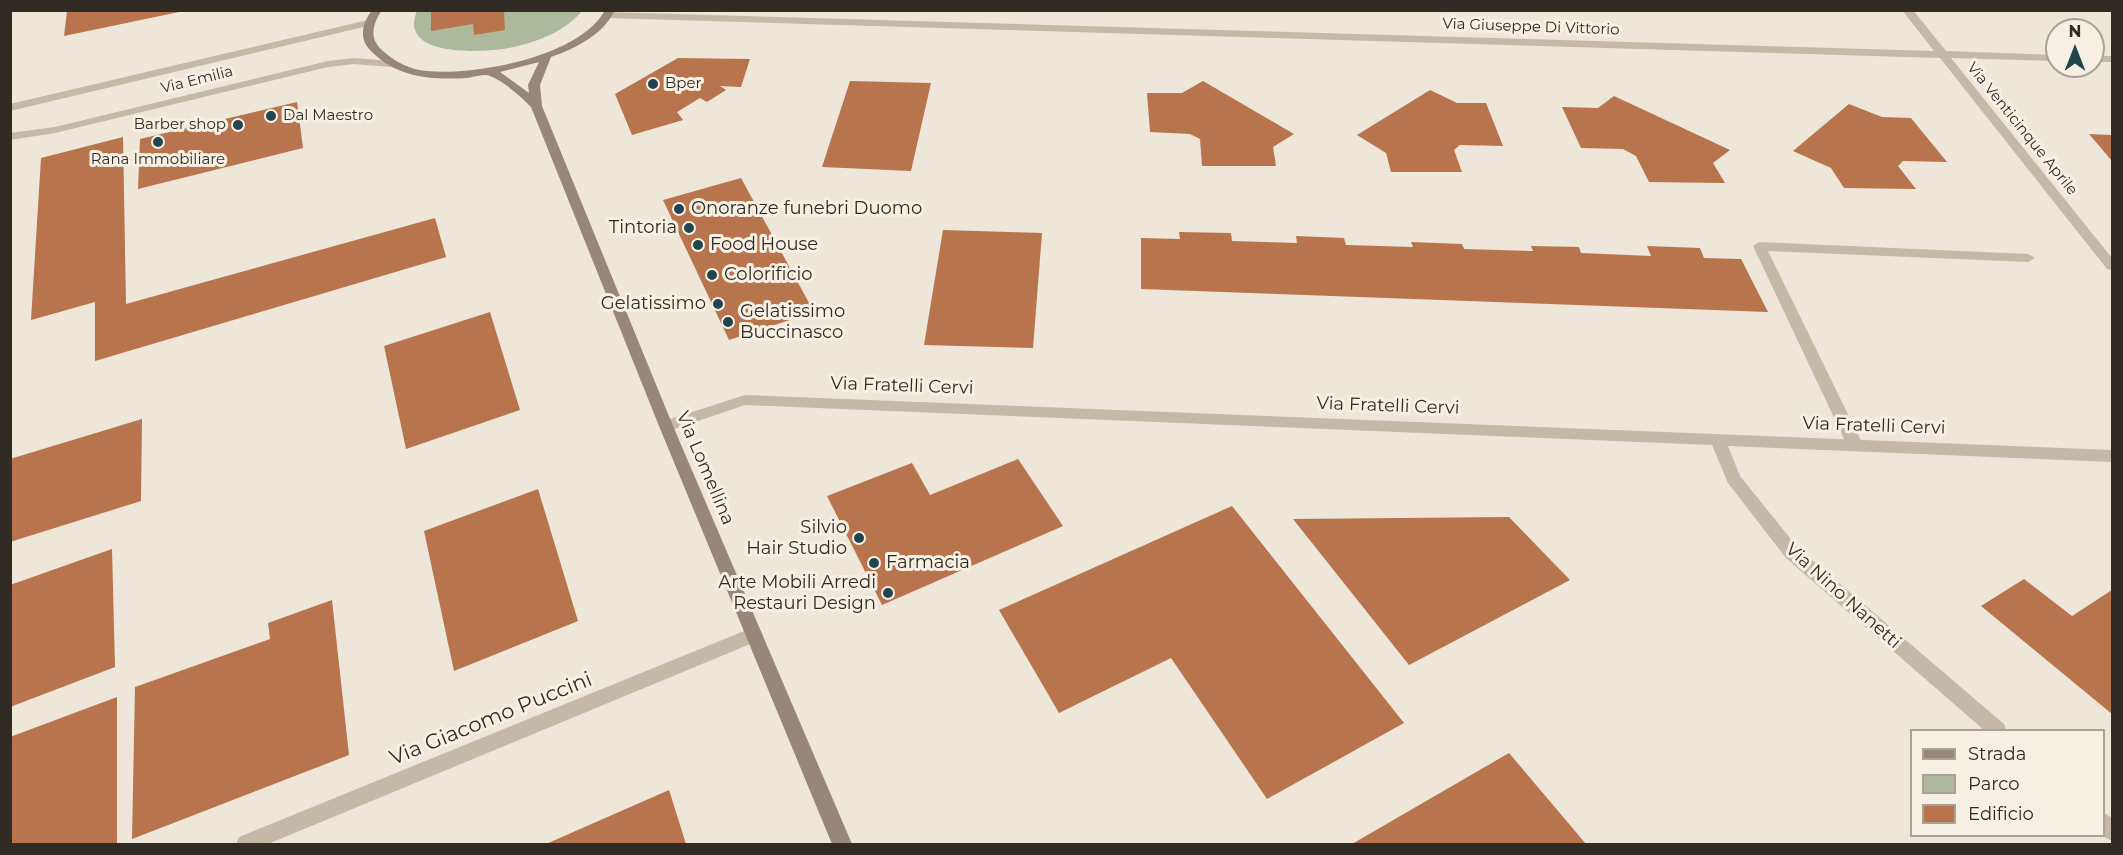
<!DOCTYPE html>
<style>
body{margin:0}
#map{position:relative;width:2123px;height:855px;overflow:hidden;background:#ede6d9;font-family:Montserrat,sans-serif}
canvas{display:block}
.frame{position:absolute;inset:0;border:12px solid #312b26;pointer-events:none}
.legend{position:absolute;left:1910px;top:729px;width:195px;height:108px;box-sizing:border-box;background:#f6f0e4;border:2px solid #a7a198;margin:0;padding:8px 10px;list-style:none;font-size:18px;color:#312b26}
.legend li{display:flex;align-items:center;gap:12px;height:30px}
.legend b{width:30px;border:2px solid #a7a198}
.north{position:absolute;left:2045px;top:18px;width:60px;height:60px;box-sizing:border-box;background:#f6f0e4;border:2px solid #a7a198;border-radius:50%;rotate:0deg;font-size:16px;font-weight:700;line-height:24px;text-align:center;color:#312b26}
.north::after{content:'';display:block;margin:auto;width:21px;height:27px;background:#21444d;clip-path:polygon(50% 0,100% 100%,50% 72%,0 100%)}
</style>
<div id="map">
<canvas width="2123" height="855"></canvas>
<div class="frame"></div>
<ul class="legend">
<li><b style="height:8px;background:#978778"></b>Strada</li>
<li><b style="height:16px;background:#acba9b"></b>Parco</li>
<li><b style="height:16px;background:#b7744d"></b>Edificio</li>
</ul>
<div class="north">N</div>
</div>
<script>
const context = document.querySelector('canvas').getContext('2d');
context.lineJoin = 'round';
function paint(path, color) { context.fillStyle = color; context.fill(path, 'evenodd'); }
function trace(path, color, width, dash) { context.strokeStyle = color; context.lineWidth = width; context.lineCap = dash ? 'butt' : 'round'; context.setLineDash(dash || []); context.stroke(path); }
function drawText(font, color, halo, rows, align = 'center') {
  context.font = font + ' Montserrat,sans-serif'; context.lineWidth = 6; context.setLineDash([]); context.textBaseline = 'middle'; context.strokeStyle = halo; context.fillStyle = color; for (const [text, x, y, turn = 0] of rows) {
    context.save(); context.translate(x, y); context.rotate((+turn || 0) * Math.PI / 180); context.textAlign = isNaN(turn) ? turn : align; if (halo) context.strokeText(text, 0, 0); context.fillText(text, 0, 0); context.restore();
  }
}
paint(new Path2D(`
 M 417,11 L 582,11 C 566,30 542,40 518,46 C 493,53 396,60 417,11 Z`), '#acba9b');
paint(new Path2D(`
 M 71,10 L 179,10 L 179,12 L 64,36 L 67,11 Z
 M 441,10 L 504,10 L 505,30 L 474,35 L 473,24 L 431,31 L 431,12 Z
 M 678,58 L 750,59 L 741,87 L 720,86 L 726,90 L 707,102 L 700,98 L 677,112 L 683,120 L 632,135 L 615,94 Z
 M 850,81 L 931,83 L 911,171 L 822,167 Z
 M 1203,81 L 1294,134 L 1273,147 L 1276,166 L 1202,166 L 1200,139 L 1190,134 L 1150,132 L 1147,93 L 1182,93 Z
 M 1430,90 L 1457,103 L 1486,103 L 1503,146 L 1460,145 L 1454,150 L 1462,172 L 1391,172 L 1386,153 L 1357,135 Z
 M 1614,96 L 1730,150 L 1713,163 L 1725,183 L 1649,182 L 1636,156 L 1623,149 L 1581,148 L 1562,107 L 1598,108 Z
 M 297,102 L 303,148 L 138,189 L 140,139 Z
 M 1849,104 L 1882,117 L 1911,118 L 1947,162 L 1903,161 L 1898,166 L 1916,189 L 1844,188 L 1831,168 L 1793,151 Z
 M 2089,134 L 2112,135 L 2112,161 Z
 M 123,137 L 126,304 L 435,218 L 446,257 L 95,361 L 95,302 L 31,320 L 41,158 Z
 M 741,178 L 814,312 L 729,340 L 663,200 Z
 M 943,230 L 1042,233 L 1033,348 L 924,345 Z
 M 1179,232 L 1231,233 L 1232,241 L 1297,243 L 1296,236 L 1344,238 L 1346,245 L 1413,247 L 1411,242 L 1462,244 L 1464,249 L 1533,251 L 1531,246 L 1579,247 L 1581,253 L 1651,256 L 1647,246 L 1700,248 L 1704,258 L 1741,259 L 1768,312 L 1141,289 L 1141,238 L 1180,239 Z
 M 490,312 L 520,410 L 406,449 L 384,346 Z
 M 142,419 L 141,501 L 10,542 L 10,459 Z
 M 1018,459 L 1063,526 L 882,605 L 827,496 L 912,463 L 930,495 Z
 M 538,489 L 578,621 L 454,671 L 424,531 Z
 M 1232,506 L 1404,723 L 1267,799 L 1171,658 L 1059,713 L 999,610 Z
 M 1509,517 L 1570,580 L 1409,665 L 1293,519 Z
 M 112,549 L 115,667 L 10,707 L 10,585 Z
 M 2024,579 L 2072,616 L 2112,590 L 2112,714 L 1981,606 Z
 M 332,600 L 349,755 L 132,839 L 135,687 L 270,639 L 268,623 Z
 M 117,697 L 117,844 L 10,844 L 10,737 Z
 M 1509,753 L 1586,844 L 1352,844 Z
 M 669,790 L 686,844 L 546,844 Z`), '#b7744d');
paint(new Path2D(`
 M 1759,242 L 2028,254 L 2035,258 L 2028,262 L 1768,251 L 1863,445 L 1860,449 L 1850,449 L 1847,445 L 1753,246 Z`), '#c4b8a6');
paint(new Path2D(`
 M 1902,10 L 1913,10 L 1946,51 L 2057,55 L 2057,61 L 1951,58 L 2112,258 L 2112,270 L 2107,269 L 1940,58 L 608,18 L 603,15 L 608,12 L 1934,51 Z
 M 2093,56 L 2112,56 L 2112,62 L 2093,62 Z
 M 745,395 L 2112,450 L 2112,462 L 1728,446 L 1740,476 L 1798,548 L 2004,724 L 2006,730 L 1984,730 L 1786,558 L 1728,483 L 1712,445 L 745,405 L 666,432 L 661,430 L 659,426 L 661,422 Z
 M 754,627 L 760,630 L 763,635 L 760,640 L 268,844 L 236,844 L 239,837 Z
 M 2104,813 L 2112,818 L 2112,841 L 2103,836 Z`), '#c4b8a6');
paint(new Path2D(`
 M 368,20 L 372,21 L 372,25 L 10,111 L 10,104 Z
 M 354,58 L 391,61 L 396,64 L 391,67 L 354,64 L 328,67 L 55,133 L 10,140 L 10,133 L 55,127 L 328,61 Z`), '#c4b8a6');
paint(new Path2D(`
 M 372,10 L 382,10 C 372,25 369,39 383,51 C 393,60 405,67 419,70 C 467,78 580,58 605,10 L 615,10 C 603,35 576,48 551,57 L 540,85 L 542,106 L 673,426 L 852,844 L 832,844 L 659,426 L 531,107 C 520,96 505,82 490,76 C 484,73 474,77 467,78 C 432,80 398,78 372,52 C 358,39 362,24 372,10 ZM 539,62 L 528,85 L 529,93 L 500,72 Z`), '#978778');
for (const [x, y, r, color] of [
 [653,84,6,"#21444d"],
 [271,116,6,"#21444d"],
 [238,125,6,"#21444d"],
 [158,142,6,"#21444d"],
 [679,209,6,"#21444d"],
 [689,228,6,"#21444d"],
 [698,245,6,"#21444d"],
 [712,275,6,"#21444d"],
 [718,304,6,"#21444d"],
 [728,322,6,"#21444d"],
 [859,538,6,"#21444d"],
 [874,563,6,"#21444d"],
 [888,593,6,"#21444d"]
]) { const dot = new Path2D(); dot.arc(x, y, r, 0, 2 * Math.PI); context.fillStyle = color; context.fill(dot); trace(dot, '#f6f0e4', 2); }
drawText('15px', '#312b26', '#f6f0e4', [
 ["Via Giuseppe Di Vittorio",1531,27,2],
 ["Via Emilia",197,80,-14],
 ["Via Venticinque Aprile",2022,129,51]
]);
drawText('15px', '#312b26', '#f6f0e4', [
 ["Bper",665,84],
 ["Dal Maestro",283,116],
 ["Barber shop",226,125,"right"],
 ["Rana Immobiliare",158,160,"center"]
], 'left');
drawText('18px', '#312b26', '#f6f0e4', [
 ["Onoranze funebri Duomo",691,209],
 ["Tintoria",677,228,"right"],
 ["Food House",710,245],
 ["Colorificio",724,275],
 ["Gelatissimo",706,304,"right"],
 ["Gelatissimo",740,312],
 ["Buccinasco",740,333],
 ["Silvio",847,528,"right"],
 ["Hair Studio",847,549,"right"],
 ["Farmacia",886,563],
 ["Arte Mobili Arredi",876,583,"right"],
 ["Restauri Design",876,604,"right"]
], 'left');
drawText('18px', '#312b26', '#f6f0e4', [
 ["Via Fratelli Cervi",902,386,2],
 ["Via Fratelli Cervi",1388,406,2],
 ["Via Fratelli Cervi",1874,426,2],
 ["Via Lomellina",705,468,67],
 ["Via Nino Nanetti",1843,596,42]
]);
drawText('21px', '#312b26', '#f6f0e4', [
 ["Via Giacomo Puccini",491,719,-22]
]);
</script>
